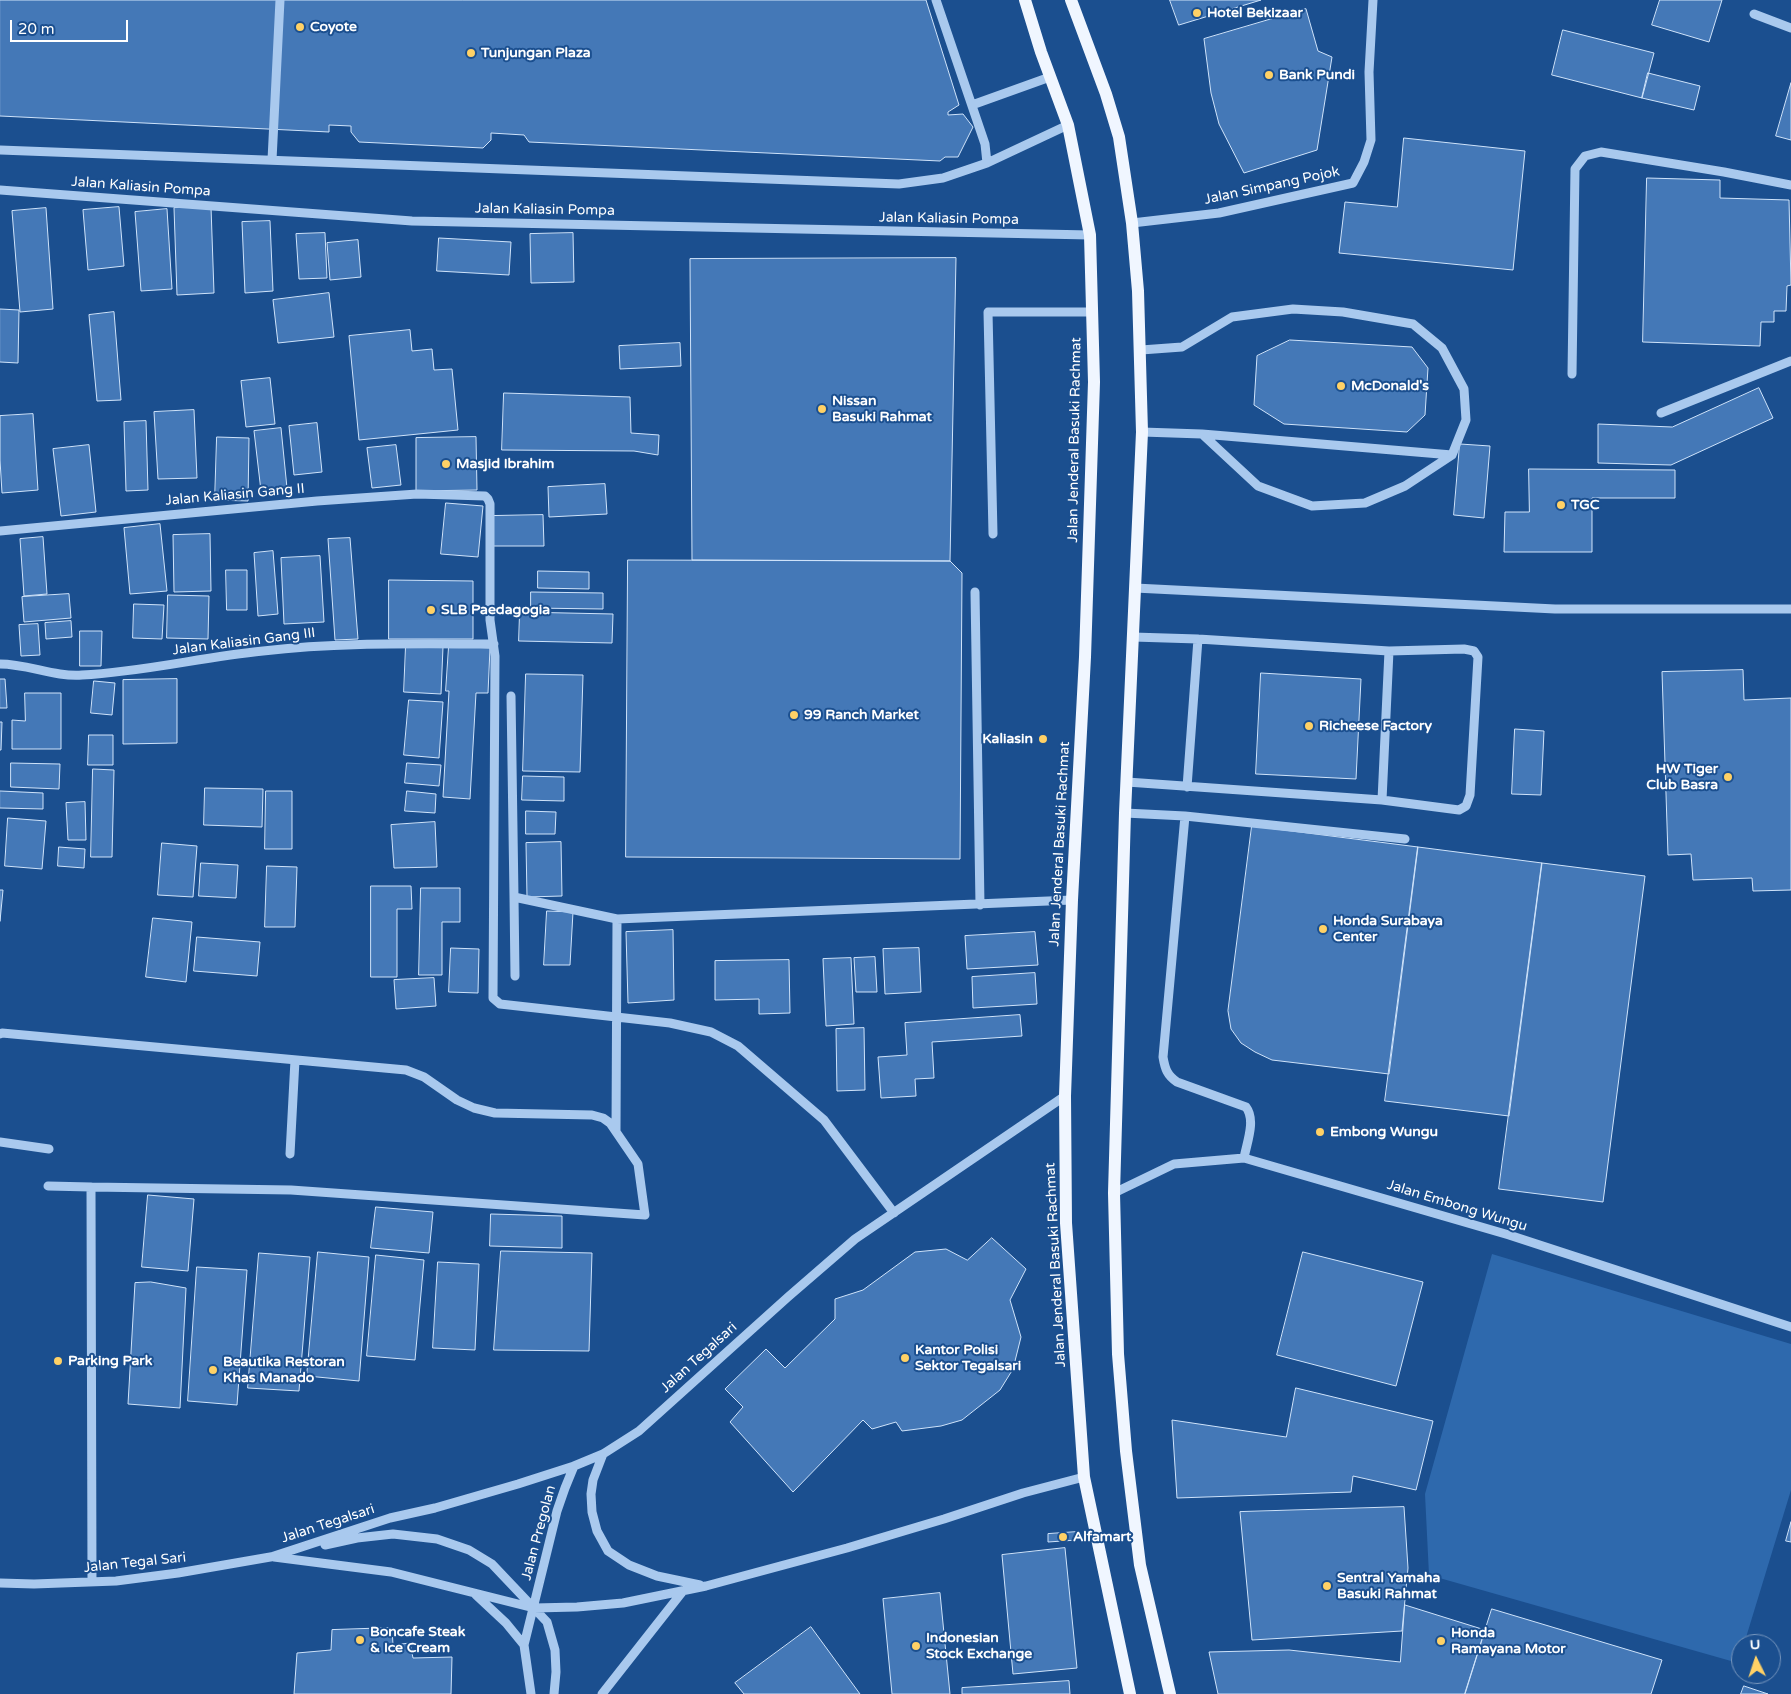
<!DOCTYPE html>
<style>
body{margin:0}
#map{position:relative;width:1791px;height:1694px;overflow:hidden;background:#1b4f8f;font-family:"Varela Round",sans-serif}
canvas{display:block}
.north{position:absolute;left:1731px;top:1634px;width:50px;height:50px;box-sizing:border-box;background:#1b4f8f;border:1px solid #7695bc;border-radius:50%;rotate:356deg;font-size:14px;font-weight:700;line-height:20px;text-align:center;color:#fff}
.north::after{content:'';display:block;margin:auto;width:18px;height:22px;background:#ffd166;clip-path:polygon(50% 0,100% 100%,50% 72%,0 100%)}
.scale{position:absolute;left:10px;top:20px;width:118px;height:22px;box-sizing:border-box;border:2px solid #fff;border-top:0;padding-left:6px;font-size:15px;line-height:18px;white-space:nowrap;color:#fff;-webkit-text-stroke:4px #1b4f8f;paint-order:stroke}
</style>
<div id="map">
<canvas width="1791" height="1694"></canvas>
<div class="north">U</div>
<div class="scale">20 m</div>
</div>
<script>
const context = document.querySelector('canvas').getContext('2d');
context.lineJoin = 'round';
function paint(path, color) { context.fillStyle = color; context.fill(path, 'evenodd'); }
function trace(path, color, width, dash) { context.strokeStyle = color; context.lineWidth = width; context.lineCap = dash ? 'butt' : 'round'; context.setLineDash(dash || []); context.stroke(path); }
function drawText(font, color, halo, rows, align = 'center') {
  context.font = font + ' "Varela Round",sans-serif'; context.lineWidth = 4; context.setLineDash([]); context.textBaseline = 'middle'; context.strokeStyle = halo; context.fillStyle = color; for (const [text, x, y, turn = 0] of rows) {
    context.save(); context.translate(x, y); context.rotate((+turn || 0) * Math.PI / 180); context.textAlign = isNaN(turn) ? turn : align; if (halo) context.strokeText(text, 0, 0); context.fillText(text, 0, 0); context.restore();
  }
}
paint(new Path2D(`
 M 1492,1254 L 1791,1344 L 1791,1490 L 1744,1644 L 1741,1644 L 1741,1653 L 1738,1663 L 1429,1575 L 1425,1494 Z`), '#2e69ad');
const building = new Path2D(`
 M 0,0 L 926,0 L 959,105 L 948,112 L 948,115 L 963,114 L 973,127 L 958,157 L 945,157 L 940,161 L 529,142 L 524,135 L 491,133 L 491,140 L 483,148 L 359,142 L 351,132 L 351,126 L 329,125 L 329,132 L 0,116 Z
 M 1170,0 L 1261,0 L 1179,25 Z
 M 1660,0 L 1722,0 L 1709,42 L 1652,25 Z
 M 1306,9 L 1318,51 L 1332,57 L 1317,150 L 1244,173 L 1219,124 L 1211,93 L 1204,39 Z
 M 1563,30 L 1654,53 L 1642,98 L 1552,75 Z
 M 1648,73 L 1700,86 L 1694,110 L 1642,98 Z
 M 1791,83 L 1791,140 L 1776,136 Z
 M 1404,138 L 1525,151 L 1513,270 L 1339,253 L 1345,202 L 1397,207 Z
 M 1647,178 L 1720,180 L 1720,198 L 1789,200 L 1791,285 L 1787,286 L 1786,311 L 1774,311 L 1774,322 L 1761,322 L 1760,346 L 1643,342 Z
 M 119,207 L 124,266 L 88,270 L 83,210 Z
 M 211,207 L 214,293 L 177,295 L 174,208 Z
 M 46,208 L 53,309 L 20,312 L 12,211 Z
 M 167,209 L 172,289 L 141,291 L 135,212 Z
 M 270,221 L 273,291 L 245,293 L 242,222 Z
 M 325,233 L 327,278 L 299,279 L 296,234 Z
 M 573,233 L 574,282 L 531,283 L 530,234 Z
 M 439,238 L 511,242 L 509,275 L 437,271 Z
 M 358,240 L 361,277 L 330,280 L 327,243 Z
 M 956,258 L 950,561 L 692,560 L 690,259 Z
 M 329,293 L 334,337 L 278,343 L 273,300 Z
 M 0,309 L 19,310 L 18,363 L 0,362 Z
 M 114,312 L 121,400 L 97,401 L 89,315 Z
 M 410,330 L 412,351 L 432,349 L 434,370 L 452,369 L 458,430 L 359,440 L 349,336 Z
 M 1290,340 L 1412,347 L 1428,368 L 1425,415 L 1407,432 L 1284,424 L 1254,405 L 1257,356 Z
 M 680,343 L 681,366 L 620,369 L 619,346 Z
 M 270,378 L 275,424 L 246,427 L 241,381 Z
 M 1759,388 L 1773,418 L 1671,465 L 1598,463 L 1598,424 L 1672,427 Z
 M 504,393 L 630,397 L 631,433 L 659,435 L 658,455 L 634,451 L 502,450 Z
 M 194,410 L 197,478 L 158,479 L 154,412 Z
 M 33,414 L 38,490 L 2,493 L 0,460 L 0,416 Z
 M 146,421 L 148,490 L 126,491 L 124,422 Z
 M 317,423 L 322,472 L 294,475 L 289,426 Z
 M 281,428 L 287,488 L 261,491 L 254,431 Z
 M 217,437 L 249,438 L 248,501 L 215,500 Z
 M 476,437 L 477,490 L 416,491 L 416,438 Z
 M 1460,444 L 1490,446 L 1484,518 L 1454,515 Z
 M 89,445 L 96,512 L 61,516 L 53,449 Z
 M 396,445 L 401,485 L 372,488 L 367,448 Z
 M 1529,469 L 1675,470 L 1675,498 L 1592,498 L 1592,552 L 1504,552 L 1505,512 L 1529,512 Z
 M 605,484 L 607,514 L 549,517 L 548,487 Z
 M 446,503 L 483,506 L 478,557 L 441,554 Z
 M 543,515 L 544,546 L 492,546 L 491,516 Z
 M 160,524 L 167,591 L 130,594 L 124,528 Z
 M 210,534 L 211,591 L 174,592 L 173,535 Z
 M 43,537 L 47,594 L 24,596 L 20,539 Z
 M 350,538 L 358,639 L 335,640 L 328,539 Z
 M 273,551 L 278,614 L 258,616 L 254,553 Z
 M 320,556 L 324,622 L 284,624 L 281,558 Z
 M 628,560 L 950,561 L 962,573 L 960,859 L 626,857 Z
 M 226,570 L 247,570 L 247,610 L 227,610 Z
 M 538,571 L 589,572 L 589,589 L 538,588 Z
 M 389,580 L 473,581 L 473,639 L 389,639 Z
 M 531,592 L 603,593 L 603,609 L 531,608 Z
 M 69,594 L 71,618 L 24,622 L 22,597 Z
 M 168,595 L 209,596 L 208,639 L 167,638 Z
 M 134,604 L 164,605 L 162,639 L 133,638 Z
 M 520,612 L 613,614 L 612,643 L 519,641 Z
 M 71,621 L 72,637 L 46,639 L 45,623 Z
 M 38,624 L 40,655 L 21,656 L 19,625 Z
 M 80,631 L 102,631 L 101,666 L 80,666 Z
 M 406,645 L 443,647 L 441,694 L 404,692 Z
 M 449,646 L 490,648 L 488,693 L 476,693 L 470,799 L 443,797 L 449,691 L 446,691 Z
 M 1743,670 L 1744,700 L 1791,698 L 1791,890 L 1753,891 L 1752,878 L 1693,880 L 1691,854 L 1668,855 L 1662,672 Z
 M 1261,673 L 1361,679 L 1356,779 L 1256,774 Z
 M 526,674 L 583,675 L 580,772 L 523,771 Z
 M 0,679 L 5,679 L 7,708 L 0,708 Z
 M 177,679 L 177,743 L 123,744 L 123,680 Z
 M 94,681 L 115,683 L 112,715 L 91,713 Z
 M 25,693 L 61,693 L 61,749 L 12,749 L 12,720 L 25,721 Z
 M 409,700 L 443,702 L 439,758 L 404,755 Z
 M 0,722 L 2,722 L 1,750 L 0,750 Z
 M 1515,729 L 1544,731 L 1541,795 L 1512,794 Z
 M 89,735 L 113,735 L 113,765 L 88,765 Z
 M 11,763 L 60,764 L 59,789 L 11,787 Z
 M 407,763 L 441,765 L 439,786 L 405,783 Z
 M 93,769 L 114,770 L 112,857 L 91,857 Z
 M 523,776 L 564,777 L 564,801 L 522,800 Z
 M 205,788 L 263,789 L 262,827 L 204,825 Z
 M 0,791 L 43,793 L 43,809 L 0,808 Z
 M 266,791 L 292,791 L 292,849 L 265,849 Z
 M 407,791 L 436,794 L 435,813 L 405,811 Z
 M 85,802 L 86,840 L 68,840 L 66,803 Z
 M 526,811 L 556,812 L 555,834 L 526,834 Z
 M 8,818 L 46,821 L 42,869 L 5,866 Z
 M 435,822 L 437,867 L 394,868 L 391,825 Z
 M 1252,826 L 1418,847 L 1389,1074 L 1272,1060 L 1255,1052 L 1241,1043 L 1231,1029 L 1228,1011 Z
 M 561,842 L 562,896 L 527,897 L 526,843 Z
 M 162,843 L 197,846 L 193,897 L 158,895 Z
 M 59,847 L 85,849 L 84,868 L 58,866 Z
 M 1418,847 L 1542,863 L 1509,1116 L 1385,1101 Z
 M 201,863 L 238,865 L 236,898 L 199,896 Z
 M 1542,863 L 1645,876 L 1603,1202 L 1499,1189 Z
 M 267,866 L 297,867 L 295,927 L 265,927 Z
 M 371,886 L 411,886 L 412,909 L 397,909 L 397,977 L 371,977 Z
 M 421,888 L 460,888 L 460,922 L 442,922 L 442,975 L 419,975 Z
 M 0,890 L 3,890 L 0,921 Z
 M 547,911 L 573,912 L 570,965 L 544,965 Z
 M 153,918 L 192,922 L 186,982 L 146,977 Z
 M 673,930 L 674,1000 L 628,1003 L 626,932 Z
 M 1035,932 L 1038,965 L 967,969 L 965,936 Z
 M 197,937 L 260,942 L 257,976 L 194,971 Z
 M 451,948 L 479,949 L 478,993 L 449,992 Z
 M 919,948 L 921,992 L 885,994 L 883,949 Z
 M 875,957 L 877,992 L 856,992 L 854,958 Z
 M 851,958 L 854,1024 L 826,1026 L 823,959 Z
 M 789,960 L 790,1013 L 759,1014 L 759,999 L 715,1000 L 715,961 Z
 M 1035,973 L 1037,1004 L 973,1008 L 972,977 Z
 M 434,978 L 436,1006 L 396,1009 L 394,980 Z
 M 1020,1015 L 1022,1036 L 932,1042 L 934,1078 L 915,1079 L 916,1096 L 881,1098 L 878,1057 L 907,1055 L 905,1023 Z
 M 864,1028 L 865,1090 L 837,1091 L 836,1029 Z
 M 148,1195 L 194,1199 L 188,1271 L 142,1267 Z
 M 376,1207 L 433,1212 L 429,1253 L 371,1248 Z
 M 491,1214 L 562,1216 L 562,1248 L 490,1246 Z
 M 992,1238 L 1026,1269 L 1010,1300 L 1021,1337 L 1013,1369 L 1000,1390 L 962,1420 L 941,1426 L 902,1431 L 896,1422 L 872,1429 L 863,1420 L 793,1492 L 730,1422 L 743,1407 L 725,1389 L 766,1349 L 785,1368 L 835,1319 L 835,1299 L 863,1290 L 915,1252 L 946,1249 L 967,1260 Z
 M 501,1251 L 592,1253 L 589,1351 L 494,1350 Z
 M 318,1252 L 369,1257 L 359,1381 L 307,1376 Z
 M 1303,1252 L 1423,1282 L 1396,1386 L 1277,1355 Z
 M 259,1253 L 310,1257 L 299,1391 L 248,1388 Z
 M 376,1255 L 424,1260 L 415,1360 L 367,1356 Z
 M 438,1262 L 479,1264 L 475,1350 L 433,1348 Z
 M 197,1267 L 247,1270 L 237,1405 L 188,1401 Z
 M 151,1282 L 186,1288 L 180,1408 L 128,1404 L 135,1283 Z
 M 1296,1388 L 1433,1421 L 1416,1490 L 1353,1476 L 1351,1492 L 1177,1498 L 1172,1420 L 1286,1437 Z
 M 1404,1507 L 1408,1568 L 1402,1631 L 1252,1640 L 1240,1512 Z
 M 1791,1522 L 1791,1542 L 1786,1541 Z
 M 1077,1532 L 1077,1540 L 1048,1542 L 1048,1534 Z
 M 1065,1548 L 1077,1668 L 1013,1674 L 1002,1555 Z
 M 940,1593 L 950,1694 L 892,1694 L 883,1599 Z
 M 1405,1605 L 1485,1630 L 1465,1694 L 1218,1694 L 1209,1652 L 1289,1650 L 1400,1662 Z
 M 1492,1609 L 1662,1660 L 1651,1694 L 1465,1694 Z
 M 811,1627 L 860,1694 L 744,1694 L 735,1683 Z
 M 392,1628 L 393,1645 L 410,1643 L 413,1658 L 452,1657 L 451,1694 L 294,1694 L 297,1653 L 331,1650 L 332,1630 Z
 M 1069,1681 L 1070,1694 L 962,1694 L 962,1688 Z
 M 1744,1686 L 1768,1694 L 1741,1694 Z`);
paint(building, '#4478b7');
trace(building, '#cfe3fa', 1);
trace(new Path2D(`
 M 936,0 L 985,144 L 987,163
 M 1754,14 L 1791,28
 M 972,105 L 1050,77
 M 0,150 L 899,184 L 943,178 L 987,163 L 1068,125
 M 272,160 L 280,0
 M 0,190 L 412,221 L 1090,235
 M 1132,223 L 1219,213 L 1353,183 L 1364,162 L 1371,140 L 1369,72 L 1373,0
 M 1141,350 L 1182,347 L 1232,317 L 1293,309 L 1343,312 L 1413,324 L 1442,348 L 1464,389 L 1466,420 L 1452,455 L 1405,486 L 1365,503 L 1312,506 L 1258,486 L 1202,434 L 1142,432
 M 1572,374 L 1575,169 L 1585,156 L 1601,152 L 1724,172 L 1791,185
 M 1661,413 L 1791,361
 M 1202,434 L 1452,455
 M 0,531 L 317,501 L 417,494 L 485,496 L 488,499 L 490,504 L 490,620 L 495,656 L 493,998 L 500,1004 L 670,1023 L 711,1032 L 738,1046 L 824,1120 L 894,1213
 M 993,534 L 988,312 L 1091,312
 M 1135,588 L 1555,609 L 1791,609
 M 975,592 L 980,905
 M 0,664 C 28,664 54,677 82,675 C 143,672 202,657 263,651 C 339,642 417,644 494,644
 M 511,696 L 514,897 L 617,919 L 1072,900
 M 1127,782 L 1382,800 L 1389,651 L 1198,639 L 1133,637
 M 1187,787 L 1198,639
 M 1382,800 L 1459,810 L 1466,806 L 1470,795 L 1478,657 L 1474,651 L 1464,649 L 1389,651
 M 1125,813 L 1185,816 L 1163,1057 C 1165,1069 1167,1075 1177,1082 L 1246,1107 C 1256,1120 1247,1142 1244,1158
 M 1185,816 L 1405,839
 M 514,897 L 515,976
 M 0,1034 L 2,1033 L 406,1070 L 424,1077 L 457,1100 L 474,1108 L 495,1113 L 592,1115 L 603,1118 L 610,1123 L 638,1164 L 645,1215 L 291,1190 L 91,1187 L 92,1582
 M 616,1131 L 617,919
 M 0,1142 L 49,1149
 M 290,1154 L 295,1060
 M 48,1186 L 91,1187
 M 1114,1193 L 1174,1164 L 1244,1158 L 1509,1235 L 1791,1327
 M 603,1454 L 593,1480 L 591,1494 L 592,1512 L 597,1531 L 608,1551 L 629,1565 L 657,1576 L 700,1585
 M 325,1545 L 357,1538 L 393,1534 L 437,1539 L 469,1550 L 492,1564 L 547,1622 L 555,1650 L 556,1672 L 554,1694
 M 271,1557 L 390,1518 L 435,1508 L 518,1484 L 574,1466 L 603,1454 L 639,1431 L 788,1297 L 855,1239 L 1065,1096
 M 274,1557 L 391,1572 L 534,1608 L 577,1607 L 623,1603 L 706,1586 L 847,1548 L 944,1519 L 1023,1493 L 1084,1477
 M 0,1583 L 34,1584 L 116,1581 L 178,1573 L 276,1556
 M 476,1595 L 506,1623 L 524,1645
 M 531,1694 L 524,1645 L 557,1511 L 565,1488 L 574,1466
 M 602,1694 L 683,1591`), '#a9c9ee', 9);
trace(new Path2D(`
 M 1025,0 L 1041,52 L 1068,125 L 1090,235 L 1094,382 L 1085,657 L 1072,900 L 1065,1096 L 1066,1223 L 1084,1477 L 1130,1694
 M 1071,0 L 1106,94 L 1119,137 L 1132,223 L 1138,291 L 1142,432 L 1125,813 L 1114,1193 L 1118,1354 L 1126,1451 L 1140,1565 L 1170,1694`), '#f0f6ff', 12);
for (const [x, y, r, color] of [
 [1197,13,5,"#ffd166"],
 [300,27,5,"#ffd166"],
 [471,53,5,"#ffd166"],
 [1269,75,5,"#ffd166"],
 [1341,386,5,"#ffd166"],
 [822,409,5,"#ffd166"],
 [446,464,5,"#ffd166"],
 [1561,505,5,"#ffd166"],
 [431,610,5,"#ffd166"],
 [794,715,5,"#ffd166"],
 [1309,726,5,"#ffd166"],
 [1043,739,5,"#ffd166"],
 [1728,777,5,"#ffd166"],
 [1323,929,5,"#ffd166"],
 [1320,1132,5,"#ffd166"],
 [905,1358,5,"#ffd166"],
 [58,1361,5,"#ffd166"],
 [213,1370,5,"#ffd166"],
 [1063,1537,5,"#ffd166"],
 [1327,1586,5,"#ffd166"],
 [360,1640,5,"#ffd166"],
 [1441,1641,5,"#ffd166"],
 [916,1646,5,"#ffd166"]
]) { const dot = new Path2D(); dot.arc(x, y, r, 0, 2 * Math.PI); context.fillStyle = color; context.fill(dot); trace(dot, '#1b4f8f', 2); }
drawText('bold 14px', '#fff', '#1b4f8f', [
 ["Hotel Bekizaar",1207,13],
 ["Coyote",310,27],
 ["Tunjungan Plaza",481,53],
 ["Bank Pundi",1279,75],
 ["McDonald's",1351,386],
 ["Nissan",832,401],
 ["Basuki Rahmat",832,417],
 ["Masjid Ibrahim",456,464],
 ["TGC",1571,505],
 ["SLB Paedagogia",441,610],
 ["99 Ranch Market",804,715],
 ["Richeese Factory",1319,726],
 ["Kaliasin",1033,739,"right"],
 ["HW Tiger",1718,769,"right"],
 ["Club Basra",1718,785,"right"],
 ["Honda Surabaya",1333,921],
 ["Center",1333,937],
 ["Embong Wungu",1330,1132],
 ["Kantor Polisi",915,1350],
 ["Sektor Tegalsari",915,1366],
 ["Parking Park",68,1361],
 ["Beautika Restoran",223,1362],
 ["Khas Manado",223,1378],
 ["Alfamart",1073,1537],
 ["Sentral Yamaha",1337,1578],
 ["Basuki Rahmat",1337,1594],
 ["Boncafe Steak",370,1632],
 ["& Ice Cream",370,1648],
 ["Honda",1451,1633],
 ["Ramayana Motor",1451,1649],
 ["Indonesian",926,1638],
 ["Stock Exchange",926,1654]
], 'left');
drawText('14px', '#fff', '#1b4f8f', [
 ["Jalan Simpang Pojok",1272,186,-12],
 ["Jalan Kaliasin Pompa",141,187,4],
 ["Jalan Kaliasin Pompa",545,210,1],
 ["Jalan Kaliasin Pompa",949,219,1],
 ["Jalan Jenderal Basuki Rachmat",1075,440,-89],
 ["Jalan Kaliasin Gang II",235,495,-5],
 ["Jalan Kaliasin Gang III",244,642,-7],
 ["Jalan Jenderal Basuki Rachmat",1060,844,-87],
 ["Jalan Embong Wungu",1457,1206,17],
 ["Jalan Jenderal Basuki Rachmat",1056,1265,-93],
 ["Jalan Tegalsari",699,1358,-42],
 ["Jalan Tegalsari",328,1524,-18],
 ["Jalan Pregolan",539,1533,-75],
 ["Jalan Tegal Sari",135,1563,-6]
]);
</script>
